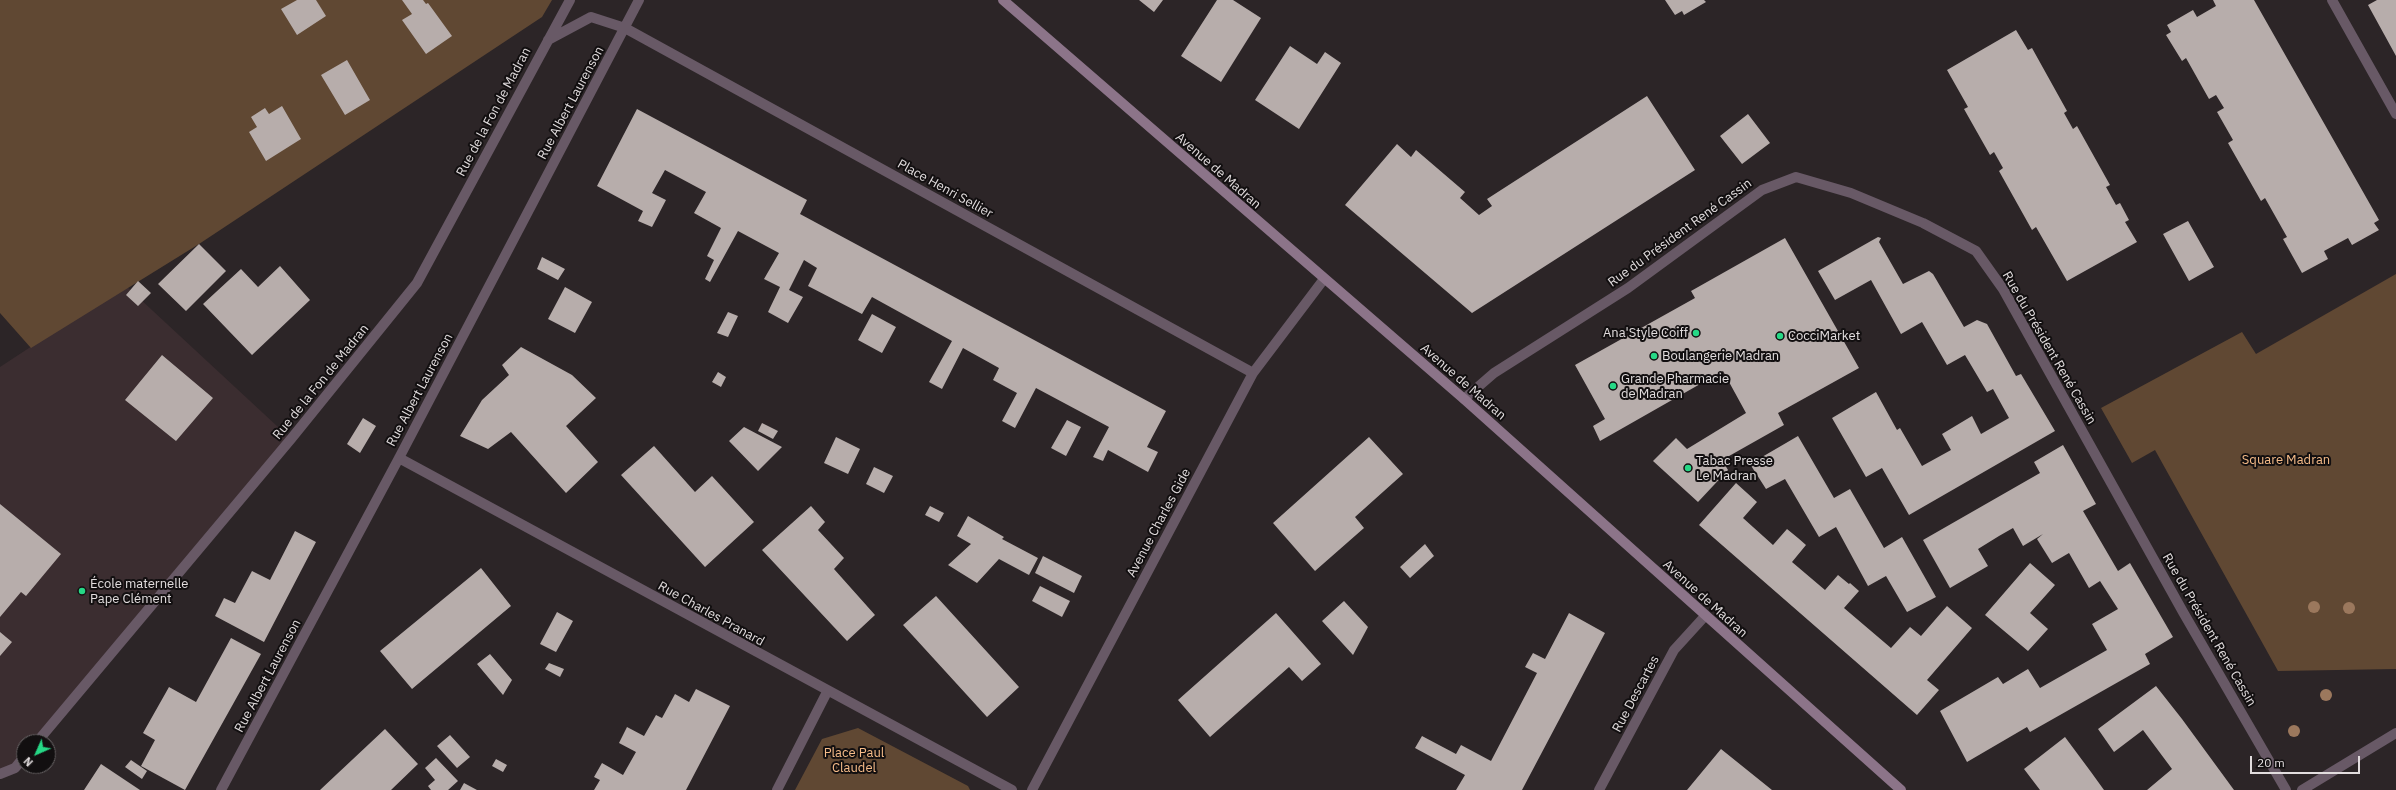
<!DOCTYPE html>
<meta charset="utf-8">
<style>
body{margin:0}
#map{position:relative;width:2396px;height:790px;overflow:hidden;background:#2c2527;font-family:"IBM Plex Sans",sans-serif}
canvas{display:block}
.north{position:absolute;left:16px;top:734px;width:40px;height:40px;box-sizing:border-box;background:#120f10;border:1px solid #656162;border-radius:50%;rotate:225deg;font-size:11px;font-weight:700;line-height:16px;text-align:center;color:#e2ddde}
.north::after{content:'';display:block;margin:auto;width:14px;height:18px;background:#26d886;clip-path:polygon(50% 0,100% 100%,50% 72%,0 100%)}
.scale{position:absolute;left:2250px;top:756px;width:110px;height:18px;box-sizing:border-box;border:2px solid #e2ddde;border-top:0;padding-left:5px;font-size:12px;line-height:14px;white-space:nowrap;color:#e2ddde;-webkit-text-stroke:3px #120f10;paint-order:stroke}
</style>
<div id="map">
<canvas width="2396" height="790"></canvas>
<div class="north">N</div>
<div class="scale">20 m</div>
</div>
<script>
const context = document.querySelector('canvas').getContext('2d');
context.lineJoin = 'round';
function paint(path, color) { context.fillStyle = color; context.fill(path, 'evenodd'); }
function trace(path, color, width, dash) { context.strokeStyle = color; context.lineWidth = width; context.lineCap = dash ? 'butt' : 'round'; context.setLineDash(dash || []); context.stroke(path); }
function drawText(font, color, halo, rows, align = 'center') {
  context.font = font + ' "IBM Plex Sans",sans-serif'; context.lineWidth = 4; context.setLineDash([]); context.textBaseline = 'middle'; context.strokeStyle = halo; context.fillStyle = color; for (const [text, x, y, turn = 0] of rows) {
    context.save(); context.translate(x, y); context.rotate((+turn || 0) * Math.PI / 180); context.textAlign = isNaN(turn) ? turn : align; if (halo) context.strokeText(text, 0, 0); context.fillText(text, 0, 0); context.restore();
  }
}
paint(new Path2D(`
 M 125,285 L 291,439 L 37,742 L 24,742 L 24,757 L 0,774 L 0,367 Z`), '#3b2d30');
paint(new Path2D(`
 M 0,0 L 552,0 L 542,17 L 199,244 L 31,348 L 0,313 Z
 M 2396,274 L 2396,669 L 2278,671 L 2155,450 L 2132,463 L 2101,408 L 2242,332 L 2256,354 Z
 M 858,728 L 968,786 L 970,790 L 795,790 L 822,739 Z`), '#604833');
paint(new Path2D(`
 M 297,0 L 316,0 L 326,16 L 297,35 L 281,9 Z
 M 402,0 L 423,0 L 426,4 L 428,3 L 452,36 L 426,54 L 402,20 L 412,14 Z
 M 1139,0 L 1163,0 L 1154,12 Z
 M 1217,0 L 1233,0 L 1261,18 L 1221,82 L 1181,56 Z
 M 1665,0 L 1704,0 L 1706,2 L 1684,15 L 1682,11 L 1675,15 Z
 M 2213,0 L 2254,0 L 2379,220 L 2374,223 L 2379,230 L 2352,245 L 2348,238 L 2324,251 L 2328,259 L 2302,273 L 2283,239 L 2287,237 L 2265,198 L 2261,201 L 2228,143 L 2233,140 L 2217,112 L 2224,108 L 2216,95 L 2209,99 L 2186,58 L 2182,61 L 2166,35 L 2171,32 L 2167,25 L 2193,10 L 2197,17 L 2216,6 Z
 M 2377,0 L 2396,0 L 2396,56 L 2368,5 Z
 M 2016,30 L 2028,50 L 2032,48 L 2067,111 L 2064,113 L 2073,129 L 2077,126 L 2110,185 L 2106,187 L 2116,205 L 2120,203 L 2129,220 L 2125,222 L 2137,242 L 2067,281 L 2036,227 L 2032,230 L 1999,171 L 2003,168 L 1994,152 L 1990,155 L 1964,109 L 1968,107 L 1947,70 Z
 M 1290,46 L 1317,64 L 1325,52 L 1341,63 L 1299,129 L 1255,100 Z
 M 347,60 L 370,100 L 345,115 L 321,75 Z
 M 1647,96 L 1695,170 L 1472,313 L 1345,205 L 1397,144 L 1411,157 L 1416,150 L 1465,192 L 1460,198 L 1479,215 L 1492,206 L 1487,199 Z
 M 282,106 L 301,139 L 266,161 L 249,132 L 257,127 L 251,117 L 265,108 L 269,114 Z
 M 637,109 L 807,200 L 800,214 L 1166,411 L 1147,447 L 1158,452 L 1148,472 L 1108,450 L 1103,461 L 1093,457 L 1109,427 L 1036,388 L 1015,428 L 1002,421 L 1017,393 L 993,380 L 999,368 L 963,348 L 942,389 L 929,382 L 952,341 L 872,297 L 862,314 L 808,286 L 817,268 L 804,260 L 789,290 L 803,297 L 788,323 L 768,312 L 780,287 L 764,279 L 779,253 L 738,231 L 710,282 L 705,279 L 714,260 L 707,256 L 721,228 L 694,213 L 706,192 L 665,170 L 652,193 L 666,200 L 652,227 L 638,221 L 643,211 L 597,186 Z
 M 1748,114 L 1770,143 L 1742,164 L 1720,136 Z
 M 2188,221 L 2214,267 L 2189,281 L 2163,234 Z
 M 1878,237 L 1881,238 L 1879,242 L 1903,284 L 1929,271 L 1933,274 L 1964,327 L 1977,320 L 1987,324 L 2016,376 L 2021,374 L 2055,431 L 1909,515 L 1882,468 L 1866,477 L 1832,418 L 1876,392 L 1897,430 L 1900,428 L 1922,466 L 1951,450 L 1942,434 L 1972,416 L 1981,434 L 2009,418 L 1993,389 L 1987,392 L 1965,355 L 1947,365 L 1922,322 L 1901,334 L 1871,280 L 1835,300 L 1818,271 Z
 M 1785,238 L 1859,368 L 1778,413 L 1784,425 L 1722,460 L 1728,470 L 1698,502 L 1653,461 L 1676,438 L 1687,449 L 1746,413 L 1723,371 L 1600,441 L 1593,426 L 1605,419 L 1575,365 L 1695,298 L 1691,291 Z
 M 199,244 L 226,271 L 186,311 L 158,284 Z
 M 542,257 L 565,269 L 558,280 L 537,269 Z
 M 280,266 L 310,300 L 252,355 L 203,304 L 241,269 L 258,287 Z
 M 138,281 L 151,293 L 138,306 L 126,295 Z
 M 565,287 L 592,302 L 575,333 L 548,319 Z
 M 728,312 L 738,316 L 728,337 L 717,333 Z
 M 872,314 L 896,327 L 882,353 L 858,340 Z
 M 521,347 L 572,375 L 596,398 L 566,426 L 598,462 L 566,493 L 511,432 L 488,449 L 460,436 L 482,400 L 509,375 L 502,365 Z
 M 162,355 L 213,398 L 176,441 L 125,400 Z
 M 718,372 L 726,377 L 721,387 L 712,382 Z
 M 363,418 L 376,426 L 360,453 L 347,444 Z
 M 1067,420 L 1081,427 L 1066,456 L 1051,448 Z
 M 762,423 L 778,431 L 773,439 L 758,431 Z
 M 744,427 L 782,447 L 758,471 L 729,441 Z
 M 1798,436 L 1834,498 L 1850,489 L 1884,548 L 1902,537 L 1936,597 L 1907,612 L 1886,576 L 1868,586 L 1836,527 L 1819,537 L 1785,479 L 1766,489 L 1750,464 Z
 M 836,437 L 860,449 L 848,474 L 824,463 Z
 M 1369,437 L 1403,474 L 1355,517 L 1364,528 L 1315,571 L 1273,523 Z
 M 2063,445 L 2096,504 L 2083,511 L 2118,571 L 2130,563 L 2173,637 L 2145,654 L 2150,664 L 2030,732 L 2027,727 L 1967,762 L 1940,711 L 1998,677 L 2003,684 L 2028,669 L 2040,688 L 2107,650 L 2092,624 L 2118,609 L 2100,581 L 2089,588 L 2069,553 L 2052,563 L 2037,539 L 2043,534 L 2023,546 L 2013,528 L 1999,536 L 1978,549 L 1988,566 L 1950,588 L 1923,540 L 2040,473 L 2034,462 Z
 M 654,446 L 695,492 L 712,476 L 754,522 L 705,567 L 621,475 Z
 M 874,467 L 893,476 L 884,493 L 866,484 Z
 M 1736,483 L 1757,502 L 1743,518 L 1773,545 L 1787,529 L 1798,538 L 1806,545 L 1792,562 L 1825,590 L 1838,575 L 1849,584 L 1850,583 L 1859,591 L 1844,608 L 1891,648 L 1910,627 L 1921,636 L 1947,606 L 1972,628 L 1927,680 L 1939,690 L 1917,715 L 1699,525 Z
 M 0,504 L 61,554 L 26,596 L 21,592 L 0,617 Z
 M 811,506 L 825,522 L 818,530 L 844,558 L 834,569 L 875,615 L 847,641 L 762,550 Z
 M 930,506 L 944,513 L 939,522 L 925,515 Z
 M 968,516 L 1004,537 L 1002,539 L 1038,558 L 1029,575 L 999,559 L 977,583 L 948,565 L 971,544 L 957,536 Z
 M 295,531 L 316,542 L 264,642 L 215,616 L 224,598 L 235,603 L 252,571 L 270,580 Z
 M 1425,544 L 1434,556 L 1410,578 L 1400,567 Z
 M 1043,556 L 1082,576 L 1074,593 L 1035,573 Z
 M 2030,563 L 2055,585 L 2030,613 L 2048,629 L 2028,651 L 1985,615 Z
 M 481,568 L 511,606 L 412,689 L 380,651 Z
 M 1040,586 L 1070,601 L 1062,617 L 1032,601 Z
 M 936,596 L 1019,687 L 987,717 L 903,625 Z
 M 1344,601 L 1368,627 L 1353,655 L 1322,621 Z
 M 557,612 L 573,621 L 556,652 L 540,644 Z
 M 1276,613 L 1321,664 L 1302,681 L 1289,667 L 1210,737 L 1178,700 Z
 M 1569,613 L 1605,633 L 1522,790 L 1456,790 L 1465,775 L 1415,748 L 1422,736 L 1456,754 L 1461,745 L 1491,761 L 1537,673 L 1525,667 L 1533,653 L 1545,659 Z
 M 0,632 L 12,642 L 0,656 Z
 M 231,638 L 261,654 L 185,790 L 141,766 L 155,740 L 143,733 L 169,687 L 196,702 Z
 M 490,654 L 512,680 L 503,695 L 477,664 Z
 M 549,663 L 564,669 L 560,677 L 545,669 Z
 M 2156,686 L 2182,719 L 2234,790 L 2147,790 L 2172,769 L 2143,730 L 2114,752 L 2098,729 Z
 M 696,689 L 730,706 L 686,790 L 594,790 L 600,780 L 594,777 L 602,763 L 623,775 L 636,752 L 619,743 L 627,727 L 644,736 L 656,715 L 662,718 L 675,694 L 689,702 Z
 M 385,729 L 418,764 L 391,790 L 320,790 Z
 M 450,735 L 470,757 L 457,768 L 437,746 Z
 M 2065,737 L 2091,772 L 2104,790 L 2040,790 L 2024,769 Z
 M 1721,749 L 1772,790 L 1687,790 Z
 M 436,758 L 458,781 L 448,790 L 431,790 L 428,786 L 435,780 L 425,768 Z
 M 496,759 L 507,765 L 503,772 L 492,766 Z
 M 131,760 L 147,771 L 142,779 L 125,767 Z
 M 101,764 L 140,790 L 84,790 Z
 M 464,783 L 477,790 L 460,790 Z`), '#b7adab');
trace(new Path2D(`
 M 2332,0 L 2396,114
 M 548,40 L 591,17 L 625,28 L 1253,373
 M 1464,399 L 1494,373 L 1628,288 L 1762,190 L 1796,177 L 1851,193 L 1923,223 L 1976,251 L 2003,289 L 2183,612 L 2286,790
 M 399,458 L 1012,790
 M 37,742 L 291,439 L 417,283 L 570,0
 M 0,774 L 15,768 L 24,757
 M 221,790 L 399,458 L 639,0
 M 777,790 L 827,692
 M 1032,790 L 1253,373 L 1324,279
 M 1599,790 L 1674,650 L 1705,616
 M 2302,790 L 2396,733`), '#685966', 10);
trace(new Path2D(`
 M 1003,0 L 1464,399 L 1901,790`), '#8c7489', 10);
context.fillStyle = '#9b785d';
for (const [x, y] of [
 [2314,607],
 [2349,608],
 [2326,695],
 [2294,731]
]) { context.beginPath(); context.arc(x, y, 6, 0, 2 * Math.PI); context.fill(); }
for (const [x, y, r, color] of [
 [1696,333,4,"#26d886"],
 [1780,336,4,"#26d886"],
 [1654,356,4,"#26d886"],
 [1613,386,4,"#26d886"],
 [1688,468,4,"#26d886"],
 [82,591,4,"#26d886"]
]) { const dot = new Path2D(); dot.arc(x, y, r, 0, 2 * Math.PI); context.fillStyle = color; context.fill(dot); trace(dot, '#120f10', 1.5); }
drawText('13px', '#e2ddde', '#120f10', [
 ["Rue Albert Laurenson",571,103,-62],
 ["Rue de la Fon de Madran",494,112,-62],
 ["Avenue de Madran",1218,171,41],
 ["Place Henri Sellier",945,189,29],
 ["Rue du Président René Cassin",1680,233,-36],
 ["Rue du Président René Cassin",2049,348,60],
 ["Rue de la Fon de Madran",321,382,-51],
 ["Avenue de Madran",1463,382,41],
 ["Rue Albert Laurenson",420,390,-62],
 ["Avenue Charles Gide",1159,523,-62],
 ["Avenue de Madran",1705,599,42],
 ["Rue Charles Pranard",711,614,29],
 ["Rue du Président René Cassin",2209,630,60],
 ["Rue Albert Laurenson",268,676,-62],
 ["Rue Descartes",1636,694,-62]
]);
drawText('13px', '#e2ddde', '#120f10', [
 ["Ana'Style Coiff",1688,333,"right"],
 ["CocciMarket",1788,336],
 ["Boulangerie Madran",1662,356],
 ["Grande Pharmacie",1621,379],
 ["de Madran",1621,394],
 ["Tabac Presse",1696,461],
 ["Le Madran",1696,476],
 ["École maternelle",90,584],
 ["Pape Clément",90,599]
], 'left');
drawText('13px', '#f6bc89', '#120f10', [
 ["Square Madran",2286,460],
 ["Place Paul",854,753],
 ["Claudel",854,768]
]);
</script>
